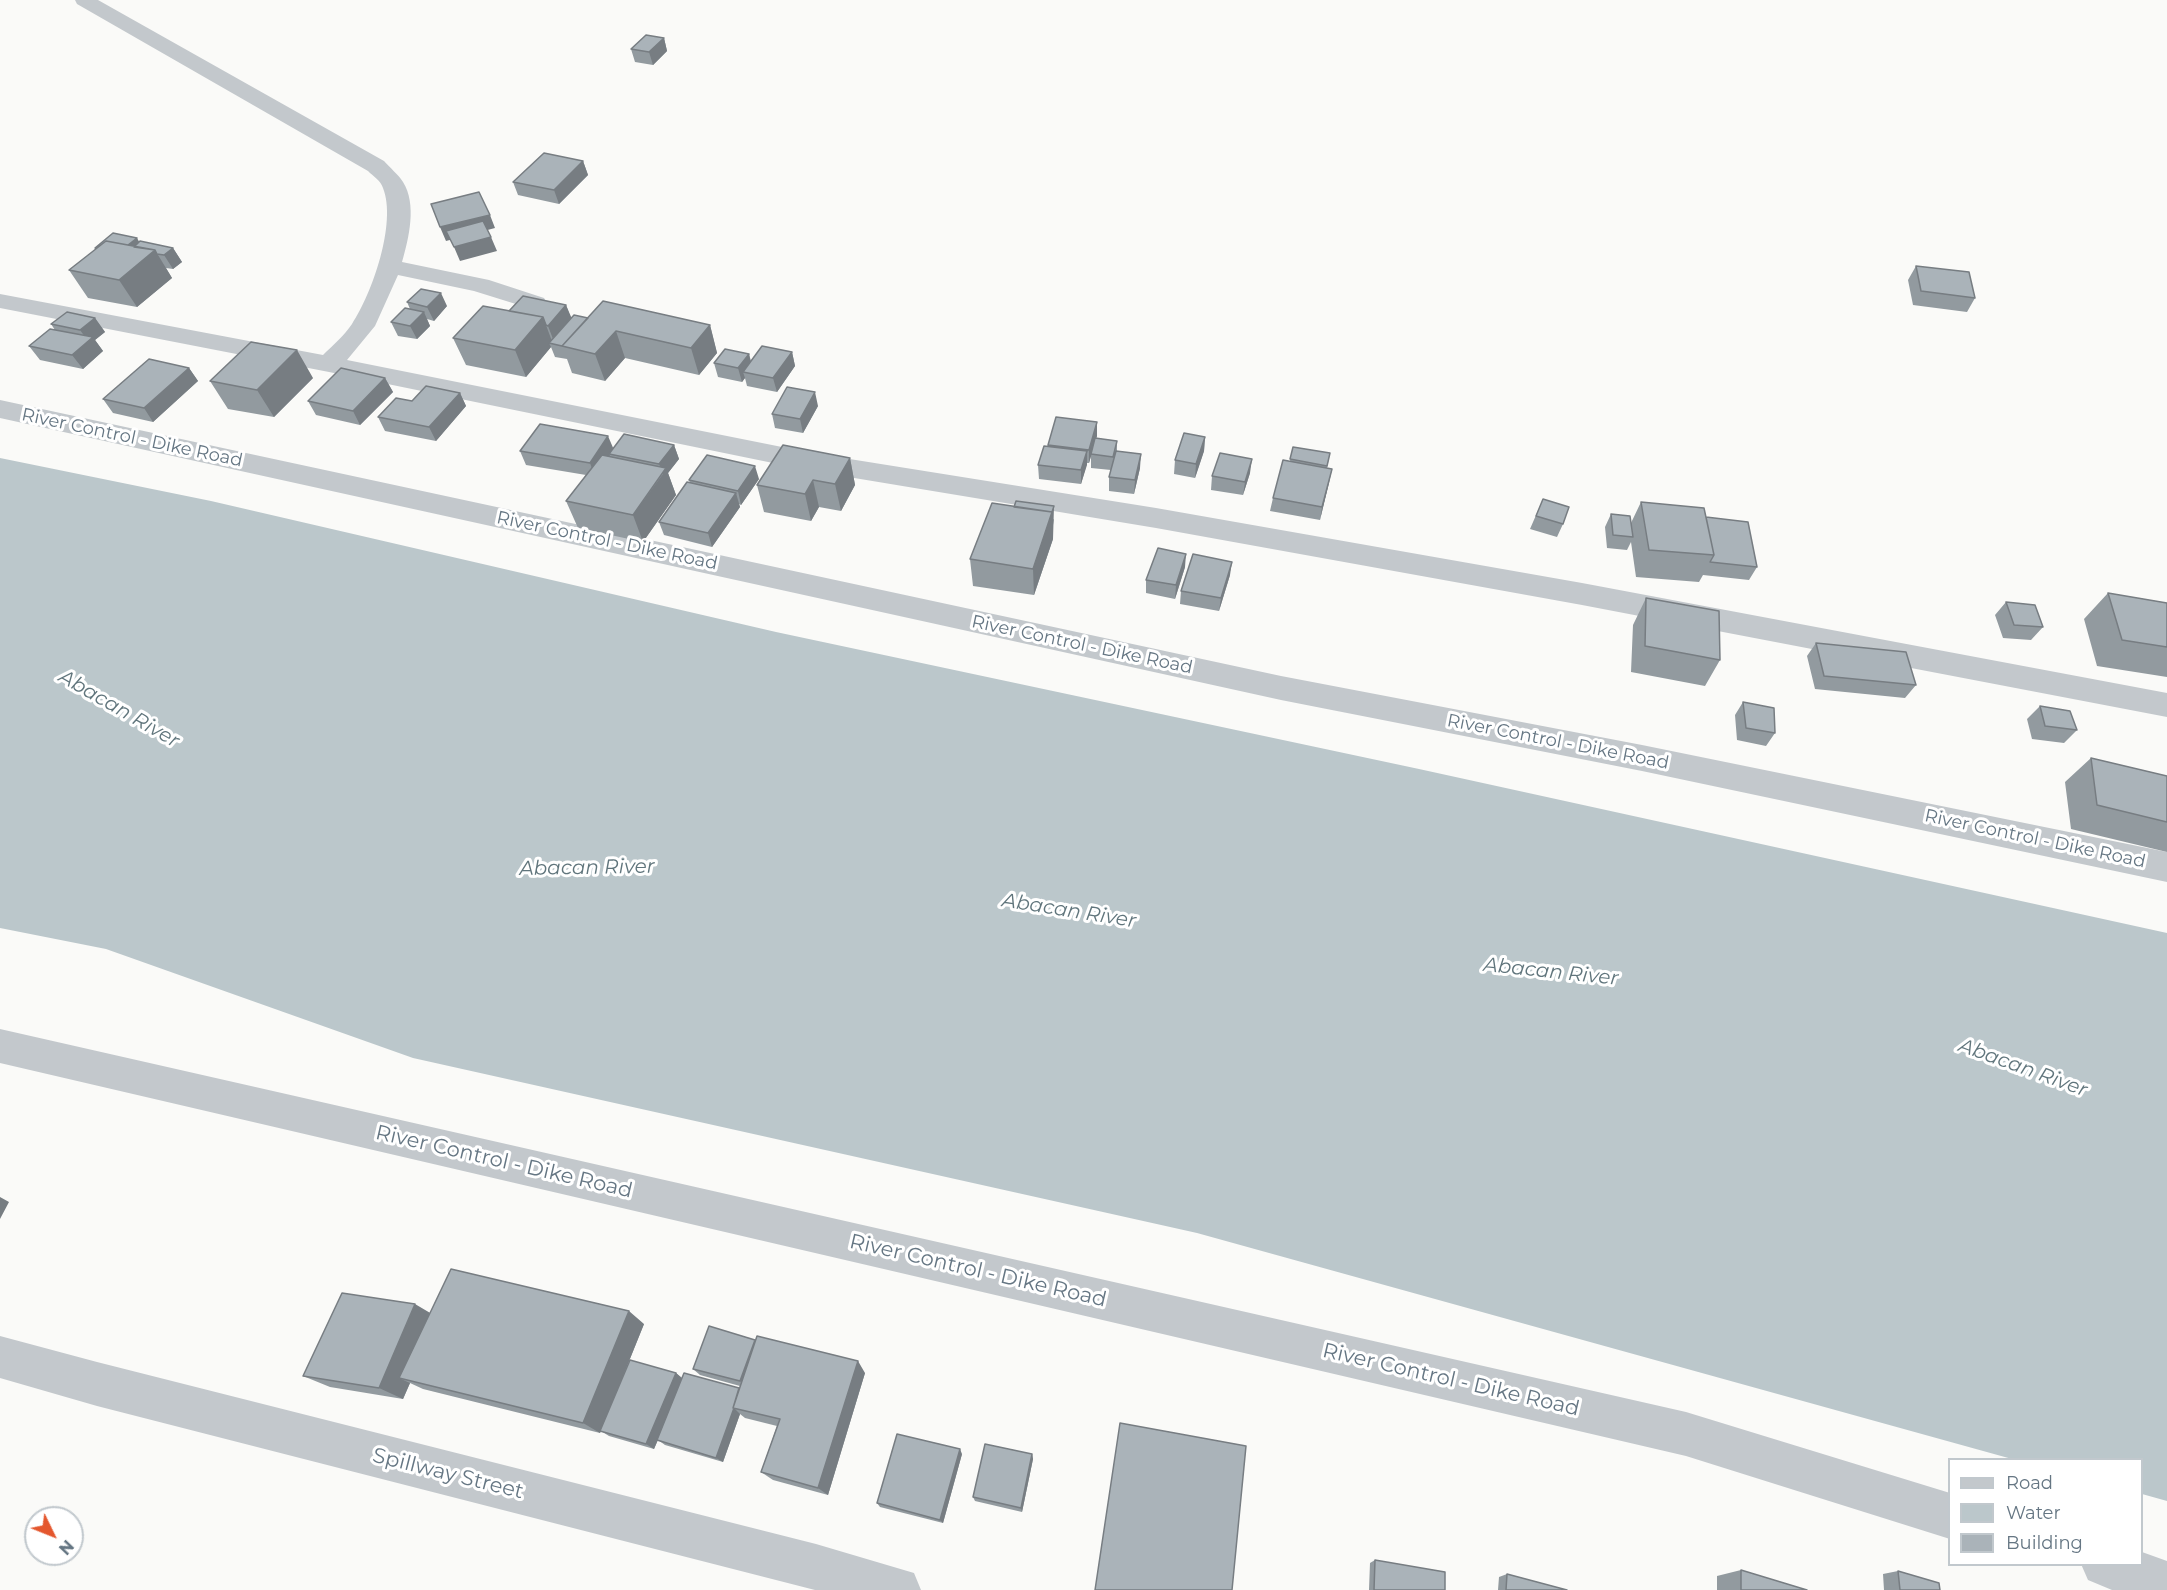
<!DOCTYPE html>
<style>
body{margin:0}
#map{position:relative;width:2167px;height:1590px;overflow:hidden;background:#fafaf8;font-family:Montserrat,sans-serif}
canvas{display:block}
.legend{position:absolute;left:1948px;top:1458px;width:195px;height:108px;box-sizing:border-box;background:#fff;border:2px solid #c1c8cd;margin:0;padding:8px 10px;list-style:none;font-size:18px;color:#657683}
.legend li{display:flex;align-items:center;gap:12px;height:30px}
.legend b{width:30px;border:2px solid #c1c8cd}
.north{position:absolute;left:24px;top:1506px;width:60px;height:60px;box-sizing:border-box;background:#fff;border:2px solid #c1c8cd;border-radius:50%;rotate:133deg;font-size:16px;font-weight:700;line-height:24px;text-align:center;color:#657683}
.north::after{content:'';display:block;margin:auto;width:21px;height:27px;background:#e4572e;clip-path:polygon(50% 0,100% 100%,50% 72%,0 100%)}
</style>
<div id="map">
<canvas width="2167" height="1590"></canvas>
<ul class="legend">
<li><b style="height:8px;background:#c3c8cc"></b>Road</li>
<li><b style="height:16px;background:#bbc7cb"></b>Water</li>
<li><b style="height:16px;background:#aab3b9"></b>Building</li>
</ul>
<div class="north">N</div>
</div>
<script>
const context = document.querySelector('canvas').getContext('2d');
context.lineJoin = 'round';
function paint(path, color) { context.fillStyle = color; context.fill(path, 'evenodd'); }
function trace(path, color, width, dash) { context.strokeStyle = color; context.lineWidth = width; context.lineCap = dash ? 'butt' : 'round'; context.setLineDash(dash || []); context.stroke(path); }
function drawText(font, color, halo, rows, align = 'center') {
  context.font = font + ' Montserrat,sans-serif'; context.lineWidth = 6; context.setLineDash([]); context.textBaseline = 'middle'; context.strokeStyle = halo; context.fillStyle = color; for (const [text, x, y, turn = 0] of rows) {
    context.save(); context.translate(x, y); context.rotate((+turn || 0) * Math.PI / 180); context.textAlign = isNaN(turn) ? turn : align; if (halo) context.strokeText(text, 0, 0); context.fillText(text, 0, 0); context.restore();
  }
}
paint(new Path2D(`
 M 0,458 L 211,501 L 776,632 L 1419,769 L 2167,933 L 2167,1501 L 2142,1494 L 2142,1460 L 2012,1459 L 1197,1233 L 413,1058 L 106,949 L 0,928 Z`), '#bbc7cb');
paint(new Path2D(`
 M 75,0 L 98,0 L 384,161 C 390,168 398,174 403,182 C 417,204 409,238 402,262 L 489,280 L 544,298 L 547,303 L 544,308 L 535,310 L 474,291 L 398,275 L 375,326 L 347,360 L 812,453 L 1156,508 L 1582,583 L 2167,693 L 2167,717 L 1582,605 L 1156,528 L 812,471 L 329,372 L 0,308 L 0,294 L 323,355 C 333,345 344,336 352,324 C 372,294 397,223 383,188 C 381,181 373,176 368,171 L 77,4 Z
 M 0,400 L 1281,676 L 1642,745 L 2167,852 L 2167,882 L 1642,771 L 1281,700 L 0,418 Z
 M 0,1029 L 1686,1412 L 1950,1493 L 1950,1539 L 1686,1456 L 0,1063 Z
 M 2142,1552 L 2167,1561 L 2167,1590 L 2112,1590 L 2088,1580 L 2081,1564 L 2142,1564 Z`), '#c3c8cc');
paint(new Path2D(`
 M 0,1336 L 97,1362 L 816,1544 L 914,1573 L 921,1590 L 815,1590 L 97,1406 L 0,1378 Z`), '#c3c8cc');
paint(new Path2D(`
 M 664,38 L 667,51 L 653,65 L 635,62 L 631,49 Z
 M 583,161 L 588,175 L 559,204 L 518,195 L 513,182 Z
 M 139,242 L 173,248 L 182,262 L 173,269 L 166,268 L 172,278 L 137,307 L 88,298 L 69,270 L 96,249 L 95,248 Z
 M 1916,266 L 1975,298 L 1967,312 L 1913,305 L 1908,280 Z
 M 407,302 L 447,306 L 434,321 L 427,319 L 430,326 L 417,339 L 398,336 L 391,322 L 410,309 Z
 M 566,305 L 571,319 L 588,318 L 710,325 L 717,353 L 699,375 L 625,358 L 605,381 L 572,373 L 567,359 L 555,357 L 551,347 L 526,377 L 466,365 L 453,338 L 509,311 Z
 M 95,318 L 105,332 L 95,340 L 103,351 L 83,369 L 40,360 L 29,346 L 55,330 L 51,324 Z
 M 792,352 L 795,366 L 777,392 L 747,386 L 745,378 L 742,382 L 718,377 L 714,363 L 749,354 L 751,361 Z
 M 189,368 L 198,381 L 153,422 L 113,413 L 103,399 Z
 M 313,378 L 274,417 L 228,409 L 210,381 Z
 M 385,378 L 393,392 L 360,425 L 316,415 L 308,401 Z
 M 460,393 L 466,406 L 436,441 L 385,431 L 378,417 L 412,401 Z
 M 818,406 L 803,433 L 775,428 L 772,414 Z
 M 1097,436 L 1096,438 L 1117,441 L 1117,451 L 1140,468 L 1134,494 L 1109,491 L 1109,477 L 1111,470 L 1091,468 L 1091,456 L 1089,463 L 1087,463 L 1081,484 L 1039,479 L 1038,465 L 1048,447 L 1048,445 Z
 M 1205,437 L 1204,451 L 1195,478 L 1174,474 L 1175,460 Z
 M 674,445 L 679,459 L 668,473 L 676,495 L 643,542 L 578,528 L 566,501 L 586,475 L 526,465 L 520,451 L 613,448 Z
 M 1293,447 L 1330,453 L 1327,468 L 1332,469 L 1320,520 L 1270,511 L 1273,498 L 1290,461 Z
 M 850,458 L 855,485 L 841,511 L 819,507 L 811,521 L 764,512 L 757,485 Z
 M 1250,473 L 1243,495 L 1211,490 L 1212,476 Z
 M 759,479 L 741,505 L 739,504 L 740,507 L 712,547 L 664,535 L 659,522 L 690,483 L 689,480 Z
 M 1543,499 L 1563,524 L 1557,537 L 1530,529 Z
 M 1641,502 L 1706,517 L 1757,567 L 1749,580 L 1703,575 L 1699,582 L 1636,577 L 1631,542 L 1627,550 L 1607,548 L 1605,527 L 1611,514 L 1631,523 Z
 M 1054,519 L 1053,525 L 1053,539 L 1034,595 L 973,586 L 970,559 Z
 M 1185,567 L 1175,599 L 1146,593 L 1146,580 Z
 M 1230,575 L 1219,611 L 1180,604 L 1181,591 Z
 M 2108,593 L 2167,603 L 2167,677 L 2097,666 L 2084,619 Z
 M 1646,598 L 1720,660 L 1705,686 L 1631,672 L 1633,625 Z
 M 2006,602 L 2043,627 L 2031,640 L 2003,638 L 1995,615 Z
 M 1816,643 L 1916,685 L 1905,698 L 1815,689 L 1807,656 Z
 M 1743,702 L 1775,733 L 1766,746 L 1737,740 L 1735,715 Z
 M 2040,706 L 2077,730 L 2064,743 L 2032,739 L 2027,719 Z
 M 2091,758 L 2167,776 L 2167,852 L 2071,829 L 2065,782 Z
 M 430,1313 L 644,1324 L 615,1396 L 676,1373 L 682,1378 L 739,1388 L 740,1386 L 700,1375 L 693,1369 L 865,1373 L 828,1495 L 773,1480 L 761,1472 L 777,1426 L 745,1418 L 740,1414 L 723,1462 L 665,1445 L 658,1440 L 654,1449 L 609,1436 L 601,1431 L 600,1433 L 423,1389 L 410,1383 L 403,1399 L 330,1387 L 303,1376 Z
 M 962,1454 L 943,1523 L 880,1507 L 877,1503 Z
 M 1032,1454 L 1033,1459 L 1022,1512 L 975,1501 L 973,1497 Z
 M 1375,1560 L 1445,1590 L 1369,1590 L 1370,1563 Z
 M 1741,1570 L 1807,1590 L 1717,1590 L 1717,1576 Z
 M 1898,1571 L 1940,1590 L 1884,1590 L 1883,1574 Z
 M 1507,1574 L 1567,1590 L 1498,1590 L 1499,1577 Z`), '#929a9f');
paint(new Path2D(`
 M 664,38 L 667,51 L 653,65 L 649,52 Z
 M 583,161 L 588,175 L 559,204 L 554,190 Z
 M 490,215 L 495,228 L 446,241 L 440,227 Z
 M 491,237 L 497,251 L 460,261 L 454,247 Z
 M 137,238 L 145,252 L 119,252 Z
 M 173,248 L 182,262 L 173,269 L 164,255 Z
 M 155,250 L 172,278 L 137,307 L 119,280 Z
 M 441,293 L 447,306 L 434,321 L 427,307 Z
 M 566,305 L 572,319 L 553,339 L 548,326 Z
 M 424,312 L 430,326 L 417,339 L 410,326 Z
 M 543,317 L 553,344 L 549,343 L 551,347 L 526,377 L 515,350 Z
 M 95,318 L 105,332 L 95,340 L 103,351 L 83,369 L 72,355 L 88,341 L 80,330 Z
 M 710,325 L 717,353 L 699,375 L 691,348 Z
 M 616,331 L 625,358 L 605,381 L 595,354 Z
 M 297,350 L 313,378 L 274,417 L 257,390 Z
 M 792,352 L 795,366 L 777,392 L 773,378 Z
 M 749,354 L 752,368 L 743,372 L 745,378 L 742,382 L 738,368 Z
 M 189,368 L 198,381 L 153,422 L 144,408 Z
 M 385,378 L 393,392 L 360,425 L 353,411 Z
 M 815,392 L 818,406 L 803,433 L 800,419 Z
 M 460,393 L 466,406 L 436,441 L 429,427 Z
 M 1097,422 L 1097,436 L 1089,463 L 1089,450 Z
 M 608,436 L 614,450 L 609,454 L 610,456 L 595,477 L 590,463 Z
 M 1205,437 L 1204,451 L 1195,478 L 1196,464 Z
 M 674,445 L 679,459 L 668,473 L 676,495 L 643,542 L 633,515 L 663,474 L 659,464 Z
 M 1087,451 L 1087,465 L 1081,484 L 1081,470 Z
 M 1141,454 L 1140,468 L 1134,494 L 1135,480 Z
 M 850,458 L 855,485 L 841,511 L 835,484 Z
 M 1252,459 L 1250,473 L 1243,495 L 1245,482 Z
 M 755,466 L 759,479 L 741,505 L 738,491 Z
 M 1332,469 L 1329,483 L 1320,520 L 1322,507 Z
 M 813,480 L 819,507 L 811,521 L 805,494 Z
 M 736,493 L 740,507 L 712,547 L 708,533 Z
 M 1054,506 L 1053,539 L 1034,595 L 1033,569 Z
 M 1186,554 L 1185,567 L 1175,599 L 1176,585 Z
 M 1232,562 L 1230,575 L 1219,611 L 1221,598 Z
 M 0,1197 L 9,1202 L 0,1219 Z
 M 415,1304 L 437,1317 L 399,1378 L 410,1383 L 403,1399 L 379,1388 Z
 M 629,1311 L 644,1324 L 600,1433 L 583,1423 Z
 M 755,1340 L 746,1387 L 740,1381 Z
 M 858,1361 L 865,1373 L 828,1495 L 818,1488 Z
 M 676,1373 L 683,1379 L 654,1449 L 646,1444 Z
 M 734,1408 L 740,1414 L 723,1462 L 716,1458 Z
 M 960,1449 L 962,1454 L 943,1523 L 940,1520 Z
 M 1032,1454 L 1033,1459 L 1022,1512 L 1021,1508 Z`), '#777d82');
const building = new Path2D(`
 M 646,35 L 664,38 L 649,52 L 631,49 Z
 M 544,153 L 583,161 L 554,190 L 513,182 Z
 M 479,192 L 490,215 L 440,227 L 431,204 Z
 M 483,221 L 491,237 L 454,247 L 446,231 Z
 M 113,233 L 137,238 L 128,245 L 106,241 L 97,248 L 95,248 Z
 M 106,241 L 155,250 L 119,280 L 69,270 Z
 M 140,241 L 173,248 L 164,255 L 157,254 L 155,250 L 134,247 Z
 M 1916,266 L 1969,272 L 1975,298 L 1921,291 Z
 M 421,289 L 441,293 L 427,307 L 407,302 Z
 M 523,296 L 566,305 L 548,326 L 546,325 L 543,317 L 509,311 Z
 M 603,301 L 710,325 L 691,348 L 616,331 L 595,354 L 562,346 Z
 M 483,306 L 543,317 L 515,350 L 453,338 Z
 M 405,308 L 424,312 L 410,326 L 391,322 Z
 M 67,312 L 95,318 L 80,330 L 51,324 Z
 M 574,315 L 588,318 L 562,346 L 549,343 Z
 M 50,329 L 93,337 L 72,355 L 29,346 Z
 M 251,342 L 297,350 L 257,390 L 210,381 Z
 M 762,346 L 792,352 L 773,378 L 743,372 Z
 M 725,349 L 749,354 L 738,368 L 714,363 Z
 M 149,359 L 189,368 L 144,408 L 103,399 Z
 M 341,368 L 385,378 L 353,411 L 308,401 Z
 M 426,386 L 460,393 L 429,427 L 378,417 L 396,398 L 412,401 Z
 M 787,387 L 815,392 L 800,419 L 772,414 Z
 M 1056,417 L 1097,422 L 1089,450 L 1048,445 Z
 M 540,424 L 608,436 L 590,463 L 520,451 Z
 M 1184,433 L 1205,437 L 1196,464 L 1175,460 Z
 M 624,434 L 674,445 L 659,464 L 609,454 Z
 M 1095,438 L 1117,441 L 1113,457 L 1091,454 Z
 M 783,445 L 850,458 L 835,484 L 813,480 L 805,494 L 757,485 Z
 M 1044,446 L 1087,451 L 1081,470 L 1038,465 Z
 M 1293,447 L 1330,453 L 1327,466 L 1290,459 Z
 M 1116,451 L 1141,454 L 1135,480 L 1109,477 Z
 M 1220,453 L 1252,459 L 1245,482 L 1212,476 Z
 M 602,455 L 666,468 L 633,515 L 566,501 Z
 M 707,455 L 755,466 L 738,491 L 689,480 Z
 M 1283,460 L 1332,469 L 1322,507 L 1273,498 Z
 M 687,482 L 736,493 L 708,533 L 659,522 Z
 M 1543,499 L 1569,507 L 1563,524 L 1536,516 Z
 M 1016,501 L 1054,506 L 1052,512 L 1014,507 Z
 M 1641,502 L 1704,508 L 1714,555 L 1649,550 Z
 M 992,503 L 1052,512 L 1033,569 L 970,559 Z
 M 1611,514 L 1630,516 L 1633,537 L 1613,535 Z
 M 1706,517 L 1748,522 L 1757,567 L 1710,562 L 1714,555 Z
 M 1158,548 L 1186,554 L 1176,585 L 1146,580 Z
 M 1193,554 L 1232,562 L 1221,598 L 1181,591 Z
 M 2108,593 L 2167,603 L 2167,647 L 2122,640 Z
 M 1646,598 L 1719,611 L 1720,660 L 1645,646 Z
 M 2006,602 L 2035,605 L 2043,627 L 2014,625 Z
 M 1816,643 L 1906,652 L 1916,685 L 1824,676 Z
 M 1743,702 L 1774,708 L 1775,733 L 1746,728 Z
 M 2040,706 L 2070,711 L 2077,730 L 2045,726 Z
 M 2091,758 L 2167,776 L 2167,822 L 2097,805 Z
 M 451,1269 L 629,1311 L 583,1423 L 399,1378 Z
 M 342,1293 L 415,1304 L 379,1388 L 303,1376 Z
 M 709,1326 L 755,1340 L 740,1381 L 693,1369 Z
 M 757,1336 L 858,1361 L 818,1488 L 761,1472 L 780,1419 L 733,1408 Z
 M 630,1360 L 676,1373 L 646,1444 L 600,1431 Z
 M 684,1373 L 739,1388 L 733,1408 L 734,1408 L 716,1458 L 657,1440 Z
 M 1120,1423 L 1246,1446 L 1232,1590 L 1095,1590 Z
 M 897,1434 L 960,1449 L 940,1520 L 877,1503 Z
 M 985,1444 L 1032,1454 L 1021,1508 L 973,1497 Z
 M 1375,1560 L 1445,1572 L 1445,1590 L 1374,1590 Z
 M 1741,1570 L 1807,1590 L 1741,1590 Z
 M 1898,1571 L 1939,1583 L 1940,1590 L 1900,1590 Z
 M 1507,1574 L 1567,1590 L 1506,1590 Z`);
paint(building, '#aab3b9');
trace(building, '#777d82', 1.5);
drawText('18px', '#657683', '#fff', [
 ["River Control - Dike Road",132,438,12],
 ["River Control - Dike Road",607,541,12],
 ["River Control - Dike Road",1082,645,12],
 ["River Control - Dike Road",1558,742,11],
 ["River Control - Dike Road",2035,839,12]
]);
drawText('italic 20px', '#60757c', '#fff', [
 ["Abacan River",119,709,30],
 ["Abacan River",587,868,-1],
 ["Abacan River",1069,911,9],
 ["Abacan River",1551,972,6],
 ["Abacan River",2023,1068,20]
]);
drawText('21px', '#657683', '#fff', [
 ["River Control - Dike Road",504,1162,13],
 ["River Control - Dike Road",978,1271,13],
 ["River Control - Dike Road",1451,1380,13],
 ["Spillway Street",448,1474,14]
]);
</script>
